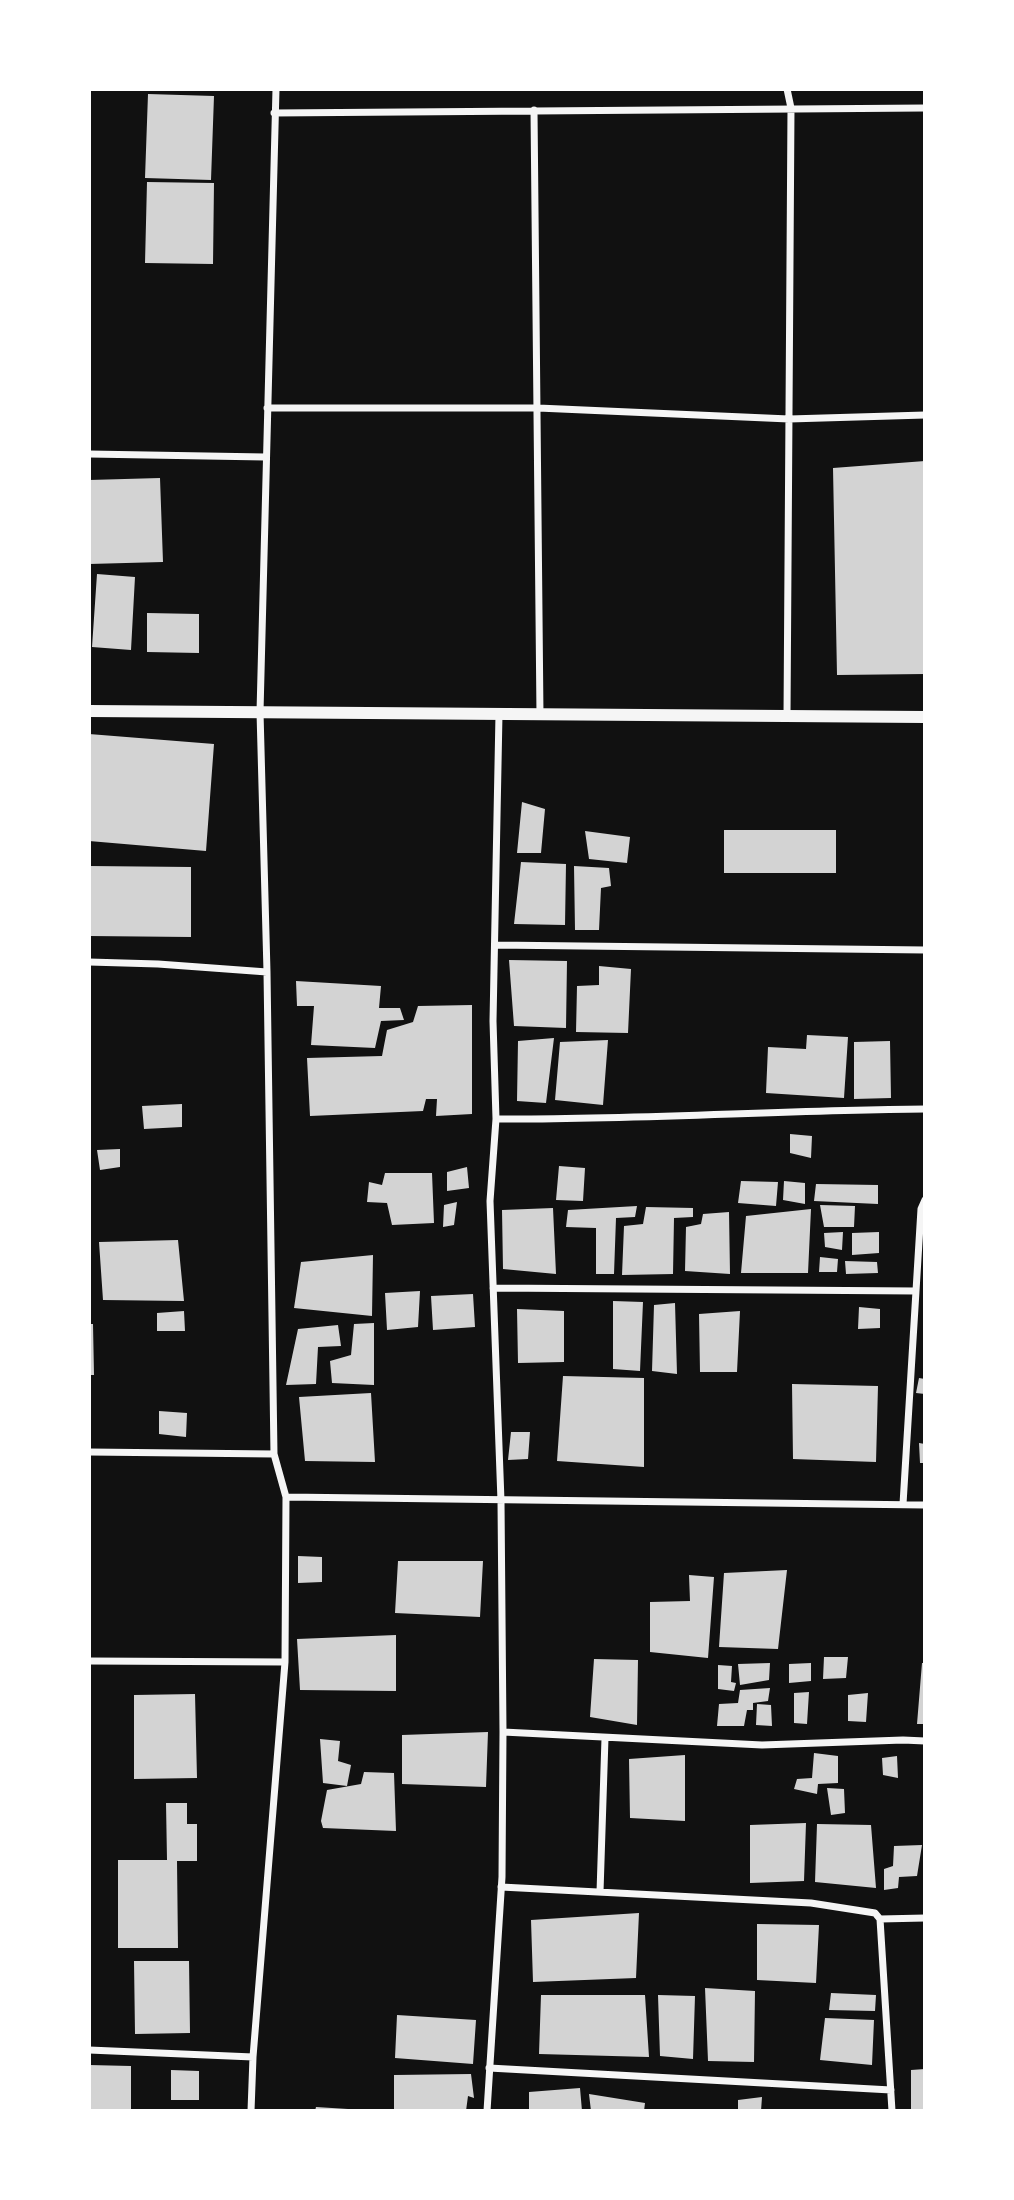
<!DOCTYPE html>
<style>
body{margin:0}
#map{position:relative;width:1014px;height:2200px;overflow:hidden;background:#111;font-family:"Times New Roman",serif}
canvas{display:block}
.frame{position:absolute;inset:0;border:91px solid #fff;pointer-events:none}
</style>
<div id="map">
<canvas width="1014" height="2200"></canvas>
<div class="frame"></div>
</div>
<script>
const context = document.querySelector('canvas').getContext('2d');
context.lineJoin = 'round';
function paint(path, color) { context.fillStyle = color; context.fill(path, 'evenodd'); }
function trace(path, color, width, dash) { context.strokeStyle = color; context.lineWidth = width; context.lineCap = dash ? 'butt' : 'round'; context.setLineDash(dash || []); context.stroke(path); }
paint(new Path2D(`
 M 148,94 L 214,96 L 211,180 L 145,178 Z
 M 147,182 L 214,183 L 213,264 L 145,263 Z
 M 925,461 L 925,674 L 837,675 L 833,468 Z
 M 160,478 L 163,562 L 89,564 L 89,480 Z
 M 97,574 L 135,577 L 131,650 L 92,647 Z
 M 147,613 L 199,614 L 199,653 L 147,652 Z
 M 89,734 L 214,744 L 206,851 L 89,841 Z
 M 522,802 L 545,809 L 541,853 L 517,853 Z
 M 724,830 L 836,830 L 836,873 L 724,873 Z
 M 585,831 L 630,837 L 627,863 L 589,859 Z
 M 521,862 L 566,864 L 565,925 L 514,924 Z
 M 89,866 L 191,867 L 191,937 L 89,936 Z
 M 574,866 L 609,868 L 611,886 L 601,888 L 599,930 L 575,930 Z
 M 509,960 L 567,961 L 566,1028 L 514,1026 Z
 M 599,966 L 631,969 L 628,1033 L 576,1032 L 577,986 L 599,985 Z
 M 296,981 L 381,986 L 379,1008 L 400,1008 L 404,1020 L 381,1021 L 375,1048 L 311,1045 L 314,1006 L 297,1006 Z
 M 472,1005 L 472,1114 L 436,1116 L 437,1099 L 426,1099 L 423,1111 L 310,1116 L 307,1058 L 382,1056 L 387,1030 L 413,1022 L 418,1006 Z
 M 807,1035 L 848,1037 L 844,1098 L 766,1093 L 768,1047 L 806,1049 Z
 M 554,1038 L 546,1103 L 517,1101 L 518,1041 Z
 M 608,1040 L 603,1105 L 555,1100 L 560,1042 Z
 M 890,1041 L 891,1098 L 854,1099 L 854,1042 Z
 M 182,1104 L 182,1127 L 144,1129 L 142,1106 Z
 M 790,1134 L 812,1136 L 811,1158 L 790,1153 Z
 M 120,1149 L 120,1167 L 100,1170 L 97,1150 Z
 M 559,1166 L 585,1168 L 583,1201 L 556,1200 Z
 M 467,1167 L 469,1188 L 447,1191 L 447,1172 Z
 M 385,1173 L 432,1173 L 434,1223 L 392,1225 L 387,1203 L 367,1202 L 369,1182 L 382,1185 Z
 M 741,1181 L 778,1182 L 776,1206 L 738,1203 Z
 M 784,1181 L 805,1183 L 805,1204 L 783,1200 Z
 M 816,1184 L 878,1185 L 878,1204 L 814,1201 Z
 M 457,1202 L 454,1225 L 443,1227 L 444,1205 Z
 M 820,1205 L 855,1206 L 854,1227 L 824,1227 Z
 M 637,1206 L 635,1217 L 616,1218 L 614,1274 L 596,1274 L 596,1228 L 566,1227 L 568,1210 Z
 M 646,1207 L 693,1208 L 693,1217 L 674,1218 L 673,1274 L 622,1275 L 624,1226 L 643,1224 Z
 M 553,1208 L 556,1274 L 503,1269 L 502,1210 Z
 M 811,1209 L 808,1273 L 741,1273 L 746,1216 Z
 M 729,1212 L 730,1274 L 685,1271 L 686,1227 L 701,1224 L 703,1214 Z
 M 843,1232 L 842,1250 L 825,1247 L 824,1233 Z
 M 879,1232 L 879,1253 L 852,1255 L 852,1233 Z
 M 178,1240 L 184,1301 L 103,1300 L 99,1242 Z
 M 373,1255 L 372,1316 L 294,1308 L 301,1262 Z
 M 820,1257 L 838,1259 L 837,1272 L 819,1272 Z
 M 845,1261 L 877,1262 L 878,1273 L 846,1274 Z
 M 420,1291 L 418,1327 L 387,1330 L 385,1293 Z
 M 473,1294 L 475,1327 L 433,1330 L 431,1296 Z
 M 613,1301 L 643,1302 L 640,1371 L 613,1369 Z
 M 675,1303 L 677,1374 L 652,1371 L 654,1305 Z
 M 859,1307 L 880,1309 L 880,1328 L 858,1329 Z
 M 517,1309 L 564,1311 L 564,1362 L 518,1363 Z
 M 184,1311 L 185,1331 L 157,1331 L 157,1313 Z
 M 740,1311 L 737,1372 L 700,1372 L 699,1314 Z
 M 374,1323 L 374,1385 L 332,1383 L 330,1361 L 351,1355 L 354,1324 Z
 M 89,1324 L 93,1324 L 94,1375 L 89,1375 Z
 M 338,1325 L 341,1346 L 318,1347 L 316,1384 L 286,1385 L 298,1329 Z
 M 563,1376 L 644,1378 L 644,1467 L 557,1461 Z
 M 919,1378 L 925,1379 L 925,1394 L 916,1393 Z
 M 792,1384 L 878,1386 L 876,1462 L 793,1459 Z
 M 371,1393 L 375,1462 L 305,1461 L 299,1397 Z
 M 159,1411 L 187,1413 L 186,1437 L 159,1434 Z
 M 511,1432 L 530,1432 L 528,1459 L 508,1460 Z
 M 919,1443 L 925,1444 L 925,1463 L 920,1463 Z
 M 298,1556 L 322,1557 L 322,1582 L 298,1583 Z
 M 398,1561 L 483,1561 L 480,1617 L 395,1613 Z
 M 787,1570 L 778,1649 L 719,1647 L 724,1573 Z
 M 689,1575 L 714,1577 L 708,1658 L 650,1652 L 650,1602 L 690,1601 Z
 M 396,1635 L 396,1691 L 300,1690 L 297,1639 Z
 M 824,1657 L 848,1657 L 846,1678 L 823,1679 Z
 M 594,1659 L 638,1660 L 637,1725 L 590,1717 Z
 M 770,1663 L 769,1680 L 740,1685 L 738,1664 Z
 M 811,1663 L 811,1681 L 789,1683 L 789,1664 Z
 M 922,1663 L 925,1663 L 925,1724 L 917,1724 Z
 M 718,1665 L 732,1666 L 731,1682 L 736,1683 L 734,1691 L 718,1689 Z
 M 770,1688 L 768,1701 L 753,1703 L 753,1710 L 747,1710 L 744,1726 L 717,1726 L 719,1704 L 738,1703 L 740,1690 Z
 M 809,1692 L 807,1724 L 794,1723 L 794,1693 Z
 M 868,1693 L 866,1722 L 848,1721 L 848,1695 Z
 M 195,1694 L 197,1778 L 134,1779 L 134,1695 Z
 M 757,1704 L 771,1705 L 772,1726 L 756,1725 Z
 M 488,1732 L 486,1787 L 402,1784 L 402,1735 Z
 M 320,1739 L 340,1741 L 338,1761 L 351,1765 L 347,1786 L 323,1783 Z
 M 814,1753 L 838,1756 L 838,1783 L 818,1784 L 817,1794 L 794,1789 L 797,1779 L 812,1778 Z
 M 685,1755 L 685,1821 L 630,1818 L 629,1759 Z
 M 897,1756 L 898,1778 L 883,1775 L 882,1758 Z
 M 364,1772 L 394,1773 L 396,1831 L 323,1828 L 321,1821 L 327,1790 L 361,1784 Z
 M 827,1788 L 844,1789 L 845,1813 L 831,1815 Z
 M 166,1803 L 187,1803 L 187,1824 L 197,1824 L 197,1861 L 177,1861 L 178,1948 L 118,1948 L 118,1860 L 167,1860 Z
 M 806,1823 L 804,1881 L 750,1883 L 750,1825 Z
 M 817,1824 L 871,1825 L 876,1888 L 815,1882 Z
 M 922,1845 L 917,1876 L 899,1877 L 898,1888 L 884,1890 L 884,1869 L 893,1866 L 894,1846 Z
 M 639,1913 L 636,1978 L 533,1982 L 531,1920 Z
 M 757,1924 L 819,1925 L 816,1983 L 757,1980 Z
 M 134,1961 L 189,1961 L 190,2033 L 135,2034 Z
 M 705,1988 L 755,1991 L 754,2062 L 708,2061 Z
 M 831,1993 L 876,1995 L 875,2011 L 829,2010 Z
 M 541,1995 L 645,1995 L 649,2057 L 539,2054 Z
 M 658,1995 L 695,1996 L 693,2059 L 660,2056 Z
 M 397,2015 L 476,2020 L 473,2064 L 395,2058 Z
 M 825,2018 L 874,2020 L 872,2065 L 820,2060 Z
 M 89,2065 L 131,2066 L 131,2111 L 89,2111 Z
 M 925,2069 L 925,2111 L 911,2111 L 911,2070 Z
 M 171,2070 L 199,2071 L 199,2100 L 171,2100 Z
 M 471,2074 L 474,2098 L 468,2096 L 466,2111 L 394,2111 L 394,2075 Z
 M 580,2088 L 582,2111 L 529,2111 L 529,2092 Z
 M 589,2094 L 645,2103 L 644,2111 L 591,2111 Z
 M 762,2097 L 761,2111 L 738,2111 L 738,2100 Z
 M 316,2107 L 348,2109 L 347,2111 L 315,2111 Z`), '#d3d3d3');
trace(new Path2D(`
 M 787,89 L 791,108 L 787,716
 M 534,110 L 540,715
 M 274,113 L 925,108
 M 267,408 L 538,408 L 789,419 L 925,415
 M 89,454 L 265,457
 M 495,945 L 925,950
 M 89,962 L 158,964 L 267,972
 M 496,1119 C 639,1120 782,1110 925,1109
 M 493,1288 L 916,1291
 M 89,1452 L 274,1454
 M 286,1497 L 925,1505
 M 903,1504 L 921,1209 L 925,1200
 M 89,1661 L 285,1662
 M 503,1732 L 762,1745 L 903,1740 L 925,1741
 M 501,1887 L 811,1903 L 875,1913 L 880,1919 L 892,2111
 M 600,1892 L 605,1738
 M 880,1919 L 925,1918
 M 89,2050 L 253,2057
 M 489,2068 L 891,2090
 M 251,2111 L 253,2057 L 285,1662 L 286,1497 L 274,1454 L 267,972 L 260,712 L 276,89
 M 487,2111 L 502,1877 L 503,1732 L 501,1501 L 490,1201 L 496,1119 L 493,1021 L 499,714`), '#f5f5f5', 7);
trace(new Path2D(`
 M 89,711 L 925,717`), '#f5f5f5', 12);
</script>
